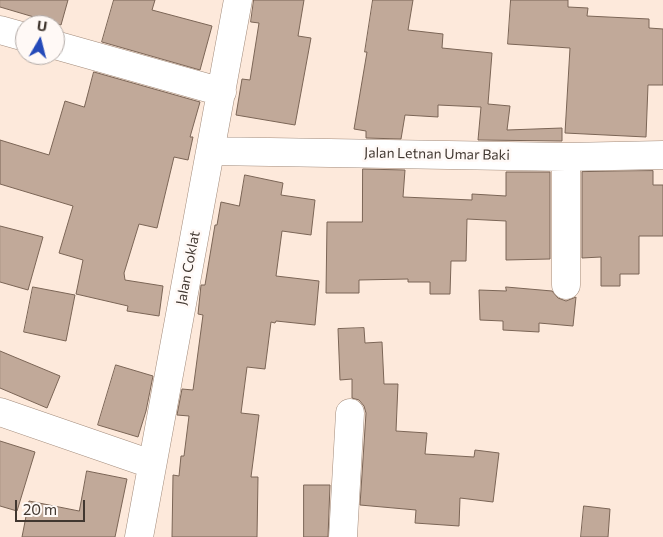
<!DOCTYPE html>
<style>
body{margin:0}
#map{position:relative;width:663px;height:537px;overflow:hidden;background:#fde9db;font-family:Commissioner,sans-serif}
canvas{display:block}
.north{position:absolute;left:15px;top:15px;width:50px;height:50px;box-sizing:border-box;background:#fff9f6;border:1px solid #b3aba7;border-radius:50%;rotate:8deg;font-size:14px;font-weight:700;line-height:20px;text-align:center;color:#413730}
.north::after{content:'';display:block;margin:auto;width:18px;height:22px;background:#254ab9;clip-path:polygon(50% 0,100% 100%,50% 72%,0 100%)}
.scale{position:absolute;left:15px;top:500px;width:70px;height:22px;box-sizing:border-box;border:2px solid #413730;border-top:0;padding-left:6px;font-size:15px;line-height:18px;white-space:nowrap;color:#413730;-webkit-text-stroke:4px #fff9f6;paint-order:stroke}
</style>
<div id="map">
<canvas width="663" height="537"></canvas>
<div class="north">U</div>
<div class="scale">20 m</div>
</div>
<script>
const context = document.querySelector('canvas').getContext('2d');
context.lineJoin = 'round';
function paint(path, color) { context.fillStyle = color; context.fill(path, 'evenodd'); }
function trace(path, color, width, dash) { context.strokeStyle = color; context.lineWidth = width; context.lineCap = dash ? 'butt' : 'round'; context.setLineDash(dash || []); context.stroke(path); }
function drawText(font, color, halo, rows, align = 'center') {
  context.font = font + ' Commissioner,sans-serif'; context.lineWidth = 5; context.setLineDash([]); context.textBaseline = 'middle'; context.strokeStyle = halo; context.fillStyle = color; for (const [text, x, y, turn = 0] of rows) {
    context.save(); context.translate(x, y); context.rotate((+turn || 0) * Math.PI / 180); context.textAlign = isNaN(turn) ? turn : align; if (halo) context.strokeText(text, 0, 0); context.fillText(text, 0, 0); context.restore();
  }
}
const building = new Path2D(`
 M 0,0 L 68,0 L 61,25 L 0,7 Z
 M 114,0 L 155,0 L 152,10 L 212,26 L 200,70 L 102,42 Z
 M 254,0 L 304,0 L 298,36 L 311,38 L 295,125 L 236,115 L 242,79 L 250,80 L 259,23 L 251,22 Z
 M 373,0 L 413,0 L 408,30 L 443,34 L 442,48 L 492,53 L 488,104 L 510,106 L 507,130 L 562,128 L 562,141 L 478,140 L 481,107 L 438,105 L 438,117 L 405,115 L 401,139 L 366,138 L 366,131 L 354,129 L 367,52 L 365,52 Z
 M 511,0 L 568,0 L 568,7 L 588,8 L 587,16 L 649,19 L 649,28 L 663,29 L 663,85 L 648,85 L 646,137 L 565,133 L 570,48 L 508,44 Z
 M 94,72 L 200,102 L 190,137 L 193,137 L 188,160 L 174,157 L 157,228 L 139,224 L 124,273 L 125,280 L 163,286 L 159,316 L 127,311 L 128,306 L 76,294 L 83,260 L 59,253 L 73,206 L 0,184 L 0,140 L 49,155 L 65,101 L 84,107 Z
 M 363,169 L 405,170 L 403,197 L 472,200 L 472,194 L 506,196 L 506,172 L 550,172 L 550,259 L 506,260 L 506,221 L 467,219 L 466,261 L 451,261 L 450,294 L 430,294 L 430,282 L 408,282 L 408,279 L 359,280 L 359,293 L 326,293 L 327,222 L 362,222 Z
 M 653,171 L 653,185 L 663,185 L 663,236 L 639,236 L 639,274 L 620,274 L 620,286 L 601,286 L 601,257 L 582,258 L 582,172 Z
 M 245,175 L 283,183 L 281,195 L 315,200 L 311,235 L 282,231 L 276,276 L 319,281 L 315,325 L 276,321 L 275,323 L 271,322 L 265,369 L 247,367 L 241,413 L 259,415 L 251,477 L 258,477 L 257,537 L 172,537 L 173,475 L 179,476 L 181,456 L 184,456 L 189,416 L 177,415 L 182,389 L 193,390 L 203,315 L 198,314 L 201,285 L 205,285 L 215,225 L 217,225 L 221,202 L 239,206 Z
 M 0,226 L 43,237 L 28,290 L 0,282 Z
 M 33,287 L 75,295 L 66,341 L 24,332 Z
 M 506,287 L 552,291 L 558,298 L 566,301 L 576,297 L 573,326 L 539,323 L 539,332 L 503,330 L 503,321 L 480,320 L 479,290 L 506,291 Z
 M 364,328 L 365,343 L 382,342 L 384,384 L 398,384 L 396,431 L 427,433 L 425,454 L 474,457 L 475,450 L 499,453 L 493,502 L 460,498 L 459,526 L 415,523 L 416,510 L 360,505 L 366,413 L 364,406 L 359,400 L 352,398 L 352,379 L 340,380 L 338,329 Z
 M 0,351 L 60,376 L 47,408 L 0,388 Z
 M 116,365 L 153,376 L 146,411 L 138,437 L 98,425 Z
 M 0,441 L 35,452 L 17,511 L 0,506 Z
 M 87,471 L 127,479 L 115,537 L 22,537 L 29,501 L 79,511 Z
 M 304,485 L 330,485 L 328,537 L 304,537 Z
 M 584,506 L 610,509 L 608,537 L 581,537 Z`);
paint(building, '#c1a999');
trace(building, '#7b6556', 1);
const minor = new Path2D(`
 M 0,30 L 25,37
 M 55,45 L 222,92
 M 211,151 L 566,157 L 663,155
 M 566,285 L 566,157
 M 0,412 L 151,464
 M 139,537 L 238,0
 M 343,537 L 350,413`);
trace(minor, '#a28b7b', 29);
trace(minor, '#fff', 28);
drawText('14px', '#413730', '#fff9f6', [
 ["Jalan Letnan Umar Baki",437,154,1],
 ["Jalan Coklat",188,268,-79]
]);
</script>
